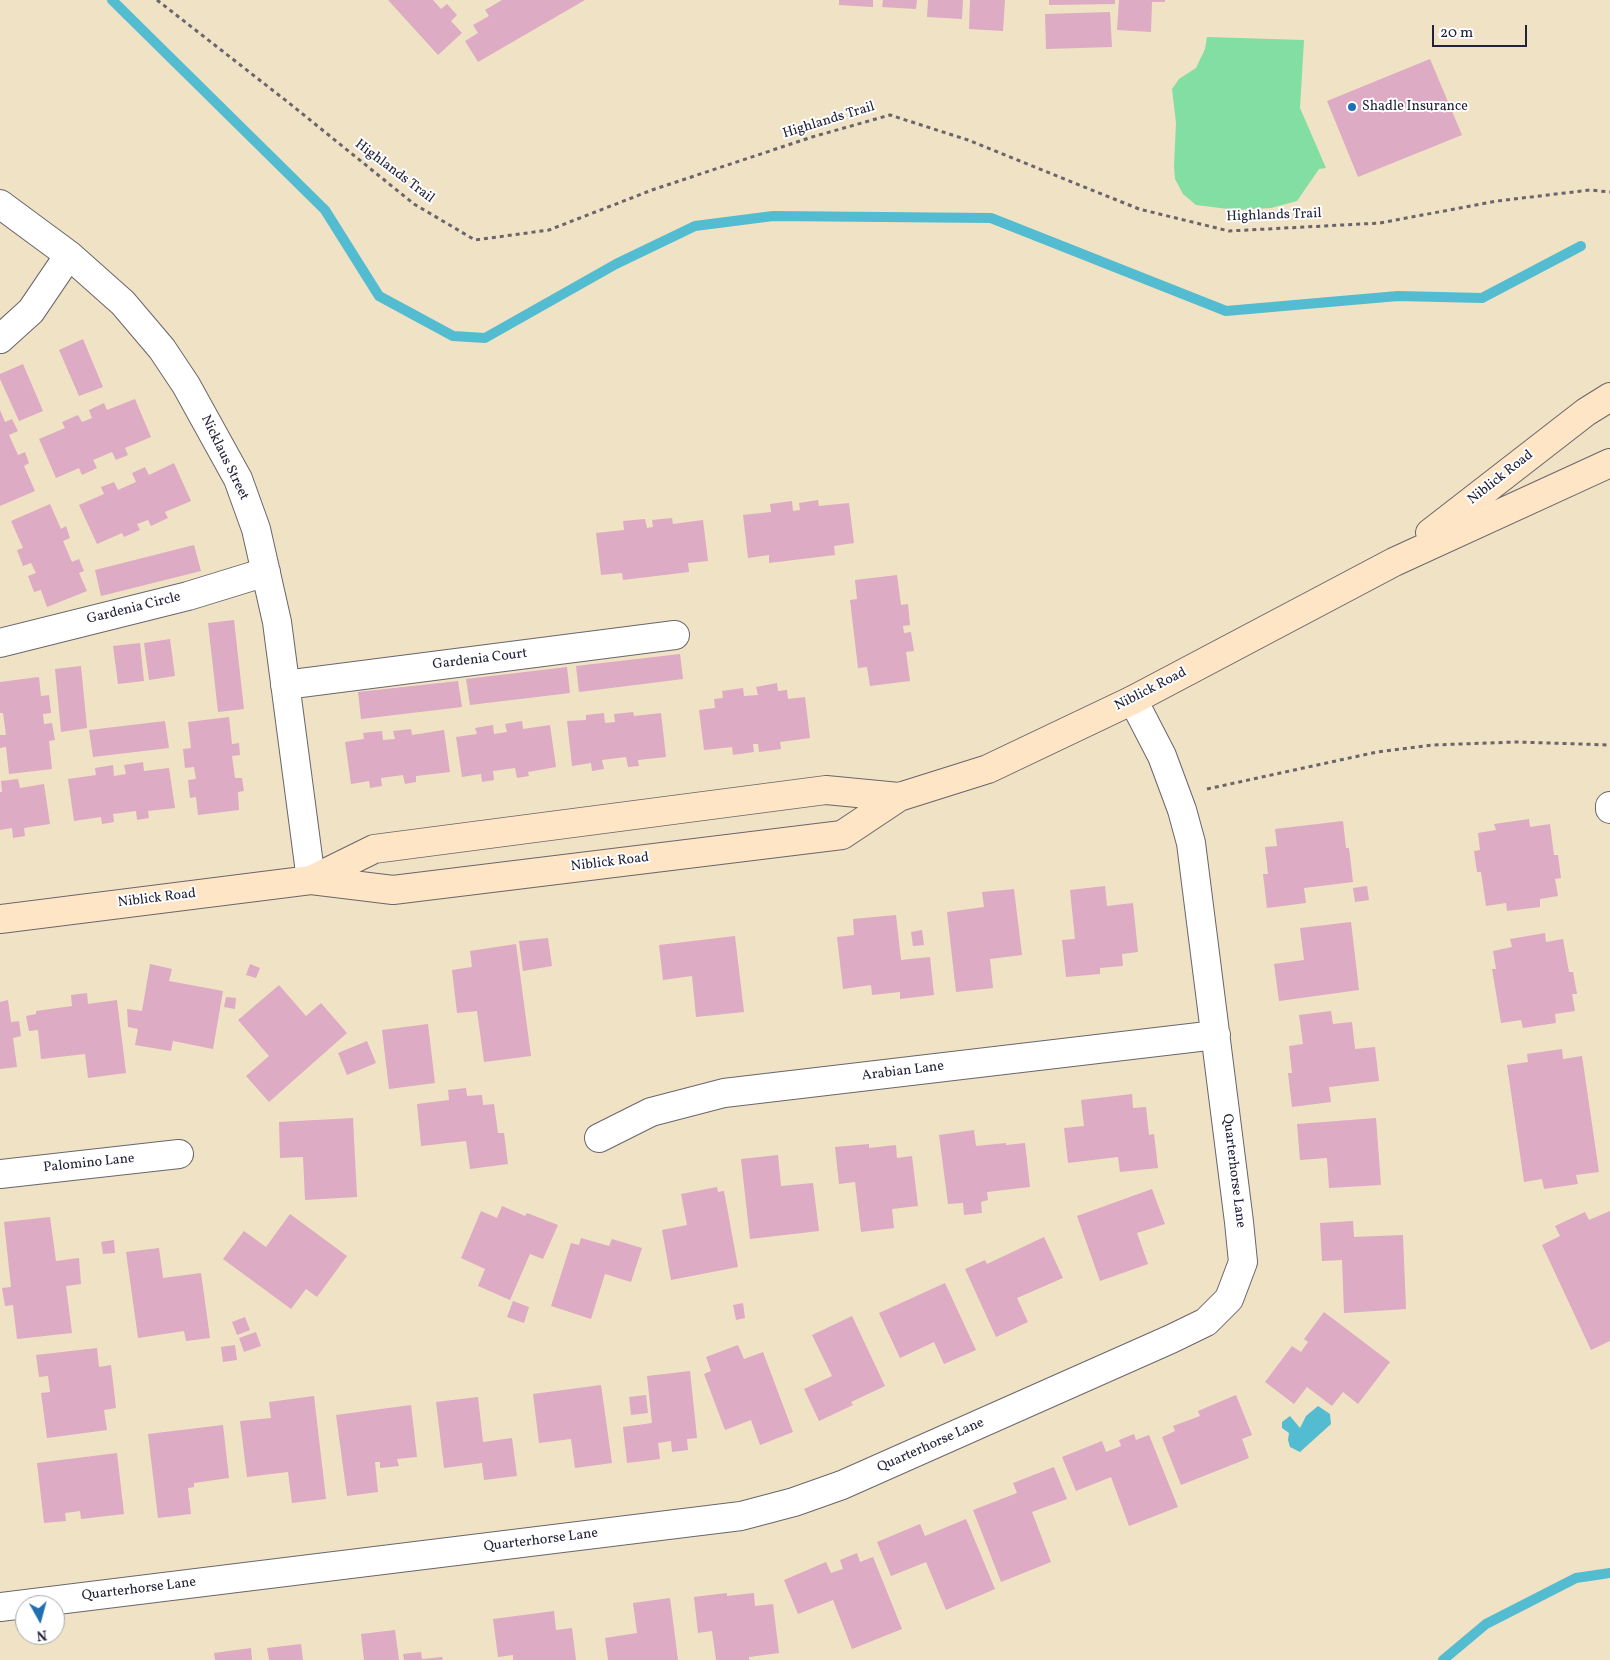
<!DOCTYPE html>
<style>
body{margin:0}
#map{position:relative;width:1610px;height:1660px;overflow:hidden;background:#f0e2c5;font-family:Vollkorn,serif}
canvas{display:block}
.north{position:absolute;left:15px;top:1595px;width:50px;height:50px;box-sizing:border-box;background:#fff;border:1px solid #a7a7b1;border-radius:50%;rotate:173deg;font-size:14px;font-weight:700;line-height:20px;text-align:center;color:#22223b}
.north::after{content:'';display:block;margin:auto;width:18px;height:22px;background:#1f6fb2;clip-path:polygon(50% 0,100% 100%,50% 72%,0 100%)}
.scale{position:absolute;left:1432px;top:25px;width:95px;height:22px;box-sizing:border-box;border:2px solid #22223b;border-top:0;padding-left:6px;font-size:15px;line-height:18px;white-space:nowrap;color:#22223b;-webkit-text-stroke:4px #fff;paint-order:stroke}
</style>
<div id="map">
<canvas width="1610" height="1660"></canvas>
<div class="north">N</div>
<div class="scale">20 m</div>
</div>
<script>
const context = document.querySelector('canvas').getContext('2d');
context.lineJoin = 'round';
function paint(path, color) { context.fillStyle = color; context.fill(path, 'evenodd'); }
function trace(path, color, width, dash) { context.strokeStyle = color; context.lineWidth = width; context.lineCap = dash ? 'butt' : 'round'; context.setLineDash(dash || []); context.stroke(path); }
function drawText(font, color, halo, rows, align = 'center') {
  context.font = font + ' Vollkorn,serif'; context.lineWidth = 4; context.setLineDash([]); context.textBaseline = 'middle'; context.strokeStyle = halo; context.fillStyle = color; for (const [text, x, y, turn = 0] of rows) {
    context.save(); context.translate(x, y); context.rotate((+turn || 0) * Math.PI / 180); context.textAlign = isNaN(turn) ? turn : align; if (halo) context.strokeText(text, 0, 0); context.fillText(text, 0, 0); context.restore();
  }
}
paint(new Path2D(`
 M 1207,37 L 1304,40 L 1300,108 L 1326,168 L 1319,169 L 1297,201 L 1271,208 L 1236,210 L 1196,205 L 1183,194 L 1175,179 L 1174,166 L 1176,123 L 1172,89 L 1179,79 L 1196,68 L 1205,49 Z`), '#83dea4');
paint(new Path2D(`
 M 1318,1406 L 1330,1414 L 1331,1424 L 1300,1452 L 1290,1447 L 1288,1440 L 1289,1433 L 1282,1428 L 1282,1422 L 1290,1416 L 1300,1428 L 1306,1416 Z`), '#53bcd0');
trace(new Path2D(`
 M 112,0 L 325,210 L 379,296 L 453,336 L 485,338 L 616,264 L 695,226 L 773,216 L 991,218 L 1226,311 L 1398,296 L 1482,298 L 1581,246
 M 1443,1660 L 1486,1624 L 1576,1578 L 1610,1573`), '#53bcd0', 10);
paint(new Path2D(`
 M 388,0 L 433,0 L 441,9 L 447,4 L 457,15 L 451,21 L 462,33 L 438,55 Z
 M 502,0 L 585,0 L 478,62 L 465,41 L 478,33 L 473,25 L 489,16 L 485,10 Z
 M 839,0 L 873,0 L 873,7 L 839,5 Z
 M 883,0 L 917,0 L 916,9 L 882,7 Z
 M 928,0 L 963,0 L 962,19 L 927,17 Z
 M 970,0 L 1005,0 L 1003,31 L 969,29 Z
 M 1049,0 L 1115,0 L 1115,4 L 1049,5 Z
 M 1119,0 L 1165,0 L 1165,2 L 1152,2 L 1151,32 L 1117,30 Z
 M 1110,12 L 1112,47 L 1046,49 L 1045,14 Z
 M 1430,59 L 1462,135 L 1358,177 L 1327,101 Z
 M 83,339 L 103,387 L 79,396 L 59,350 Z
 M 23,364 L 43,411 L 19,421 L 0,379 L 0,374 Z
 M 135,399 L 151,437 L 125,448 L 128,455 L 116,460 L 112,452 L 93,460 L 97,468 L 82,475 L 79,468 L 56,478 L 39,439 L 65,428 L 62,422 L 78,415 L 82,422 L 92,418 L 89,410 L 104,403 L 107,410 Z
 M 0,410 L 5,422 L 12,419 L 18,431 L 9,435 L 18,455 L 25,452 L 29,463 L 24,466 L 35,491 L 0,506 Z
 M 174,463 L 191,501 L 165,512 L 168,518 L 151,526 L 148,520 L 137,524 L 140,530 L 124,537 L 122,533 L 97,544 L 79,505 L 104,494 L 101,487 L 114,482 L 118,490 L 136,482 L 132,473 L 145,467 L 149,475 Z
 M 818,500 L 819,506 L 849,503 L 854,543 L 834,546 L 835,555 L 769,563 L 769,555 L 748,558 L 743,515 L 771,512 L 770,504 L 792,501 L 793,511 L 800,510 L 799,503 Z
 M 50,504 L 61,529 L 66,526 L 70,538 L 63,541 L 72,562 L 79,559 L 84,571 L 79,573 L 87,591 L 47,607 L 41,590 L 34,592 L 28,576 L 36,573 L 31,563 L 23,566 L 17,550 L 23,548 L 11,521 Z
 M 672,518 L 673,524 L 703,520 L 708,561 L 688,563 L 689,572 L 623,580 L 622,573 L 601,575 L 596,533 L 624,530 L 623,521 L 645,519 L 647,528 L 653,527 L 652,520 Z
 M 194,545 L 201,571 L 101,596 L 95,570 Z
 M 897,575 L 901,605 L 908,604 L 910,625 L 903,626 L 904,633 L 911,632 L 914,651 L 906,652 L 910,681 L 870,686 L 867,667 L 858,668 L 850,600 L 857,599 L 855,580 Z
 M 234,620 L 244,709 L 218,712 L 208,623 Z
 M 170,639 L 175,676 L 149,680 L 144,643 Z
 M 140,643 L 144,681 L 118,684 L 113,646 Z
 M 680,654 L 683,679 L 579,692 L 576,666 Z
 M 81,666 L 87,728 L 61,732 L 55,669 Z
 M 567,667 L 570,693 L 470,705 L 466,679 Z
 M 39,677 L 41,696 L 49,695 L 51,713 L 43,714 L 44,724 L 52,723 L 55,740 L 49,741 L 52,769 L 9,774 L 6,747 L 0,748 L 0,735 L 6,735 L 3,713 L 0,713 L 0,682 Z
 M 458,681 L 462,707 L 361,719 L 358,692 Z
 M 777,683 L 778,691 L 787,690 L 788,699 L 805,697 L 810,738 L 780,742 L 781,749 L 759,752 L 758,744 L 753,744 L 754,752 L 733,755 L 732,747 L 704,750 L 699,710 L 715,708 L 714,699 L 723,698 L 722,691 L 743,688 L 744,696 L 758,695 L 756,687 Z
 M 633,712 L 634,716 L 661,713 L 666,757 L 638,760 L 639,766 L 628,767 L 626,757 L 602,760 L 604,769 L 592,771 L 591,763 L 572,766 L 567,721 L 586,720 L 586,715 L 604,713 L 605,723 L 615,722 L 614,714 Z
 M 229,717 L 232,744 L 239,743 L 240,755 L 232,756 L 235,778 L 242,778 L 244,791 L 238,792 L 239,810 L 198,815 L 196,797 L 190,798 L 188,780 L 196,779 L 194,767 L 185,768 L 183,749 L 191,748 L 188,722 Z
 M 165,721 L 169,748 L 93,757 L 89,730 Z
 M 522,721 L 523,729 L 550,725 L 556,767 L 528,772 L 529,776 L 517,778 L 515,768 L 493,771 L 494,780 L 482,782 L 481,774 L 462,777 L 456,737 L 477,734 L 475,728 L 493,725 L 494,734 L 507,732 L 505,724 Z
 M 411,729 L 412,735 L 444,730 L 450,772 L 416,776 L 416,782 L 405,784 L 403,775 L 381,778 L 382,786 L 370,788 L 369,781 L 351,784 L 345,742 L 364,739 L 363,733 L 382,731 L 383,740 L 395,739 L 393,731 Z
 M 143,762 L 144,771 L 169,768 L 175,808 L 148,811 L 149,818 L 137,820 L 136,811 L 113,814 L 114,822 L 102,824 L 101,817 L 74,821 L 68,779 L 96,775 L 95,768 L 113,765 L 114,776 L 126,774 L 124,765 Z
 M 18,779 L 20,788 L 44,784 L 50,824 L 24,828 L 25,836 L 13,838 L 12,828 L 0,830 L 0,792 L 2,792 L 1,781 Z
 M 1529,819 L 1530,827 L 1550,824 L 1554,855 L 1558,855 L 1561,878 L 1555,879 L 1558,896 L 1540,899 L 1540,907 L 1507,911 L 1506,903 L 1486,906 L 1481,872 L 1477,872 L 1474,851 L 1480,850 L 1478,833 L 1496,830 L 1494,824 Z
 M 1343,821 L 1346,848 L 1349,848 L 1353,882 L 1304,888 L 1306,903 L 1267,908 L 1263,874 L 1268,874 L 1265,847 L 1277,846 L 1275,829 Z
 M 1105,886 L 1107,906 L 1133,903 L 1138,952 L 1122,954 L 1123,966 L 1100,968 L 1100,974 L 1066,977 L 1062,940 L 1075,939 L 1070,890 Z
 M 1367,886 L 1369,900 L 1355,902 L 1353,888 Z
 M 1014,889 L 1022,955 L 990,959 L 993,988 L 956,992 L 947,912 L 984,907 L 982,892 Z
 M 896,915 L 901,960 L 930,957 L 934,995 L 900,999 L 900,992 L 872,995 L 871,985 L 843,989 L 837,937 L 854,935 L 853,919 Z
 M 1351,922 L 1359,990 L 1279,1001 L 1274,964 L 1304,960 L 1300,928 Z
 M 922,930 L 924,945 L 913,946 L 911,932 Z
 M 1545,933 L 1546,942 L 1563,939 L 1569,972 L 1573,972 L 1577,994 L 1572,994 L 1575,1011 L 1555,1014 L 1556,1023 L 1523,1028 L 1521,1020 L 1501,1023 L 1492,969 L 1496,969 L 1493,951 L 1512,947 L 1510,939 Z
 M 735,936 L 744,1012 L 696,1017 L 692,976 L 663,980 L 659,945 Z
 M 548,938 L 552,966 L 523,971 L 519,941 Z
 M 516,944 L 531,1056 L 484,1062 L 477,1011 L 457,1013 L 452,970 L 472,967 L 470,951 Z
 M 150,964 L 172,969 L 169,981 L 223,991 L 213,1049 L 173,1041 L 171,1051 L 135,1045 L 138,1029 L 128,1027 L 127,1009 L 142,1011 Z
 M 250,964 L 260,968 L 256,978 L 246,975 Z
 M 279,985 L 306,1016 L 321,1003 L 347,1033 L 269,1102 L 246,1076 L 269,1056 L 238,1020 Z
 M 87,993 L 88,1004 L 117,1000 L 126,1073 L 88,1078 L 85,1054 L 41,1059 L 38,1030 L 29,1031 L 26,1016 L 36,1014 L 36,1011 L 72,1006 L 71,995 Z
 M 226,997 L 236,998 L 235,1009 L 224,1007 Z
 M 8,1000 L 11,1022 L 19,1021 L 21,1036 L 13,1038 L 17,1067 L 0,1069 L 0,1002 Z
 M 1331,1011 L 1333,1024 L 1352,1022 L 1355,1049 L 1375,1047 L 1379,1081 L 1329,1087 L 1331,1102 L 1292,1107 L 1288,1073 L 1292,1073 L 1289,1046 L 1303,1044 L 1299,1015 Z
 M 428,1024 L 435,1083 L 389,1089 L 382,1030 Z
 M 367,1041 L 376,1063 L 347,1075 L 338,1053 Z
 M 1562,1049 L 1563,1059 L 1582,1056 L 1599,1172 L 1576,1175 L 1578,1184 L 1544,1189 L 1542,1179 L 1524,1182 L 1507,1065 L 1528,1062 L 1527,1054 Z
 M 466,1088 L 467,1096 L 482,1095 L 483,1105 L 494,1104 L 498,1133 L 504,1133 L 508,1164 L 470,1169 L 466,1141 L 421,1146 L 417,1104 L 449,1100 L 448,1090 Z
 M 1132,1094 L 1133,1108 L 1146,1107 L 1149,1135 L 1154,1134 L 1158,1168 L 1120,1172 L 1118,1157 L 1068,1163 L 1064,1128 L 1084,1126 L 1081,1100 Z
 M 353,1118 L 357,1197 L 305,1200 L 303,1157 L 280,1158 L 279,1122 Z
 M 1376,1118 L 1381,1185 L 1329,1188 L 1327,1158 L 1300,1160 L 1297,1124 Z
 M 974,1130 L 976,1146 L 1006,1143 L 1006,1145 L 1025,1143 L 1030,1187 L 987,1192 L 988,1200 L 981,1202 L 982,1213 L 964,1215 L 963,1203 L 948,1204 L 939,1135 Z
 M 869,1144 L 869,1148 L 896,1145 L 897,1158 L 912,1156 L 918,1206 L 892,1209 L 894,1228 L 861,1232 L 855,1182 L 839,1184 L 835,1147 Z
 M 778,1155 L 781,1186 L 813,1183 L 819,1231 L 750,1239 L 741,1159 Z
 M 717,1187 L 718,1192 L 724,1191 L 738,1267 L 671,1280 L 662,1230 L 687,1225 L 681,1194 Z
 M 1152,1189 L 1165,1224 L 1137,1233 L 1148,1264 L 1100,1281 L 1077,1216 Z
 M 502,1206 L 525,1216 L 527,1213 L 558,1225 L 543,1259 L 530,1254 L 510,1300 L 478,1286 L 485,1269 L 461,1258 L 481,1211 L 497,1218 Z
 M 1610,1211 L 1610,1341 L 1591,1350 L 1542,1245 L 1560,1236 L 1555,1226 L 1585,1212 L 1589,1220 Z
 M 290,1214 L 347,1256 L 317,1297 L 306,1289 L 291,1309 L 223,1259 L 244,1231 L 266,1247 Z
 M 50,1217 L 56,1261 L 79,1258 L 81,1284 L 66,1286 L 72,1333 L 17,1339 L 13,1305 L 5,1306 L 2,1288 L 11,1287 L 4,1222 Z
 M 1353,1221 L 1354,1237 L 1403,1235 L 1406,1309 L 1344,1313 L 1342,1260 L 1322,1261 L 1320,1223 Z
 M 1044,1237 L 1063,1278 L 1017,1298 L 1028,1322 L 996,1337 L 965,1269 L 985,1260 L 987,1264 Z
 M 581,1238 L 609,1246 L 612,1239 L 642,1248 L 631,1282 L 605,1274 L 591,1319 L 551,1306 L 571,1243 L 579,1245 Z
 M 114,1240 L 115,1253 L 103,1254 L 101,1242 Z
 M 159,1248 L 163,1278 L 201,1273 L 210,1338 L 186,1341 L 184,1331 L 138,1338 L 126,1252 Z
 M 945,1283 L 976,1350 L 944,1364 L 934,1342 L 900,1358 L 879,1313 Z
 M 513,1301 L 529,1307 L 524,1323 L 507,1317 Z
 M 743,1303 L 745,1318 L 736,1320 L 733,1305 Z
 M 1324,1312 L 1390,1362 L 1358,1404 L 1343,1392 L 1332,1406 L 1307,1387 L 1294,1404 L 1265,1382 L 1292,1346 L 1301,1352 L 1308,1342 L 1304,1339 Z
 M 852,1316 L 885,1386 L 851,1402 L 853,1405 L 819,1421 L 804,1389 L 832,1376 L 812,1335 Z
 M 245,1317 L 250,1330 L 237,1335 L 232,1322 Z
 M 256,1332 L 261,1346 L 244,1352 L 239,1338 Z
 M 235,1345 L 237,1360 L 223,1362 L 221,1347 Z
 M 738,1345 L 744,1359 L 763,1352 L 793,1432 L 760,1445 L 751,1420 L 725,1430 L 704,1374 L 711,1371 L 706,1357 Z
 M 97,1348 L 99,1367 L 111,1365 L 116,1408 L 104,1410 L 107,1430 L 47,1438 L 41,1393 L 50,1392 L 48,1376 L 39,1377 L 36,1355 Z
 M 690,1371 L 697,1438 L 687,1439 L 688,1450 L 672,1452 L 671,1441 L 658,1443 L 660,1459 L 627,1463 L 623,1427 L 652,1423 L 647,1376 Z
 M 601,1385 L 612,1463 L 575,1468 L 571,1439 L 539,1443 L 533,1394 Z
 M 646,1395 L 648,1413 L 631,1415 L 629,1397 Z
 M 1236,1395 L 1252,1435 L 1242,1439 L 1249,1458 L 1181,1485 L 1162,1437 L 1175,1431 L 1173,1426 L 1200,1416 L 1198,1411 Z
 M 314,1396 L 326,1499 L 292,1503 L 288,1472 L 247,1477 L 240,1421 L 271,1418 L 269,1402 Z
 M 478,1397 L 483,1442 L 512,1438 L 517,1476 L 484,1480 L 482,1463 L 444,1468 L 436,1402 Z
 M 411,1405 L 417,1457 L 397,1459 L 399,1466 L 380,1468 L 380,1462 L 375,1462 L 378,1492 L 347,1496 L 336,1415 Z
 M 223,1425 L 229,1478 L 194,1483 L 194,1487 L 188,1488 L 191,1514 L 158,1518 L 148,1434 Z
 M 1134,1434 L 1136,1440 L 1149,1435 L 1178,1507 L 1129,1526 L 1111,1477 L 1076,1491 L 1062,1457 L 1102,1441 L 1106,1452 L 1121,1446 L 1119,1440 Z
 M 117,1453 L 124,1514 L 81,1519 L 80,1511 L 65,1513 L 66,1521 L 44,1523 L 37,1463 Z
 M 1054,1467 L 1067,1499 L 1032,1512 L 1051,1562 L 1001,1582 L 973,1510 L 1017,1493 L 1013,1483 Z
 M 966,1519 L 995,1589 L 946,1610 L 926,1562 L 891,1576 L 877,1542 L 920,1524 L 925,1536 Z
 M 857,1553 L 860,1562 L 873,1557 L 902,1629 L 852,1649 L 833,1600 L 798,1614 L 784,1580 L 826,1562 L 831,1573 L 843,1569 L 840,1560 Z
 M 727,1593 L 727,1596 L 754,1593 L 755,1606 L 773,1604 L 779,1653 L 749,1657 L 749,1660 L 716,1660 L 712,1631 L 698,1633 L 694,1597 Z
 M 670,1598 L 678,1660 L 608,1660 L 605,1638 L 637,1633 L 633,1603 Z
 M 554,1611 L 556,1630 L 572,1628 L 576,1660 L 513,1660 L 513,1655 L 498,1657 L 493,1619 Z
 M 395,1630 L 399,1660 L 364,1660 L 361,1634 Z
 M 301,1644 L 303,1660 L 269,1660 L 267,1648 Z
 M 251,1648 L 252,1660 L 215,1660 L 214,1653 Z
 M 421,1652 L 422,1659 L 442,1657 L 443,1660 L 404,1660 L 403,1654 Z`), '#ddabc3');
const minor = new Path2D(`
 M 0,204 L 69,255 L 123,303 L 162,349 L 186,385 L 238,479 L 256,529 L 277,622 L 311,880
 M 0,339 L 31,311 L 69,255
 M 0,643 L 188,596 L 266,572
 M 285,685 L 675,635
 M 1610,806 L 1610,809
 M 599,1138 L 651,1112 L 724,1093 L 1216,1035
 M 0,1174 L 179,1154
 M 0,1607 L 741,1516 L 794,1502 L 842,1485 L 1171,1339 L 1206,1322 L 1229,1299 L 1243,1262 L 1239,1222 L 1191,843 L 1182,810 L 1162,756 L 1133,700`);
const secondary = new Path2D(`
 M 1430,533 L 1586,412 L 1610,397
 M 311,880 L 374,849 L 826,790 L 899,797
 M 0,919 L 311,880 L 393,890 L 842,835 L 899,797 L 988,769 L 1133,700 L 1394,562 L 1610,463`);
trace(minor, '#6a656b', 30);
trace(secondary, '#6a656b', 30);
trace(new Path2D(`
 M 157,0 L 289,103 L 414,204 L 475,240 L 549,230 L 652,190 L 812,137 L 890,115 L 968,140 L 1139,209 L 1229,231 L 1380,223 L 1497,201 L 1590,190 L 1610,192
 M 1207,789 L 1377,752 L 1432,745 L 1517,742 L 1610,745`), '#6a656b', 3, [4, 4]);
trace(minor, '#fff', 28);
trace(secondary, '#fde5c5', 28);
for (const [x, y, r, color] of [
 [1352,107,5,"#1f6fb2"]
]) { const dot = new Path2D(); dot.arc(x, y, r, 0, 2 * Math.PI); context.fillStyle = color; context.fill(dot); trace(dot, '#fff', 2); }
drawText('14px', '#22223b', '#fff', [
 ["Shadle Insurance",1362,107]
], 'left');
drawText('14px', '#22223b', '#fff', [
 ["Highlands Trail",829,121,-17],
 ["Highlands Trail",394,172,37],
 ["Highlands Trail",1274,216,-2],
 ["Nicklaus Street",224,458,64],
 ["Niblick Road",1501,478,-38],
 ["Gardenia Circle",134,609,-14],
 ["Gardenia Court",480,660,-7],
 ["Niblick Road",1151,690,-27],
 ["Niblick Road",610,863,-7],
 ["Niblick Road",157,899,-7],
 ["Arabian Lane",903,1072,-7],
 ["Palomino Lane",89,1164,-6],
 ["Quarterhorse Lane",1233,1171,83],
 ["Quarterhorse Lane",931,1446,-24],
 ["Quarterhorse Lane",541,1541,-7],
 ["Quarterhorse Lane",139,1590,-7]
]);
</script>
